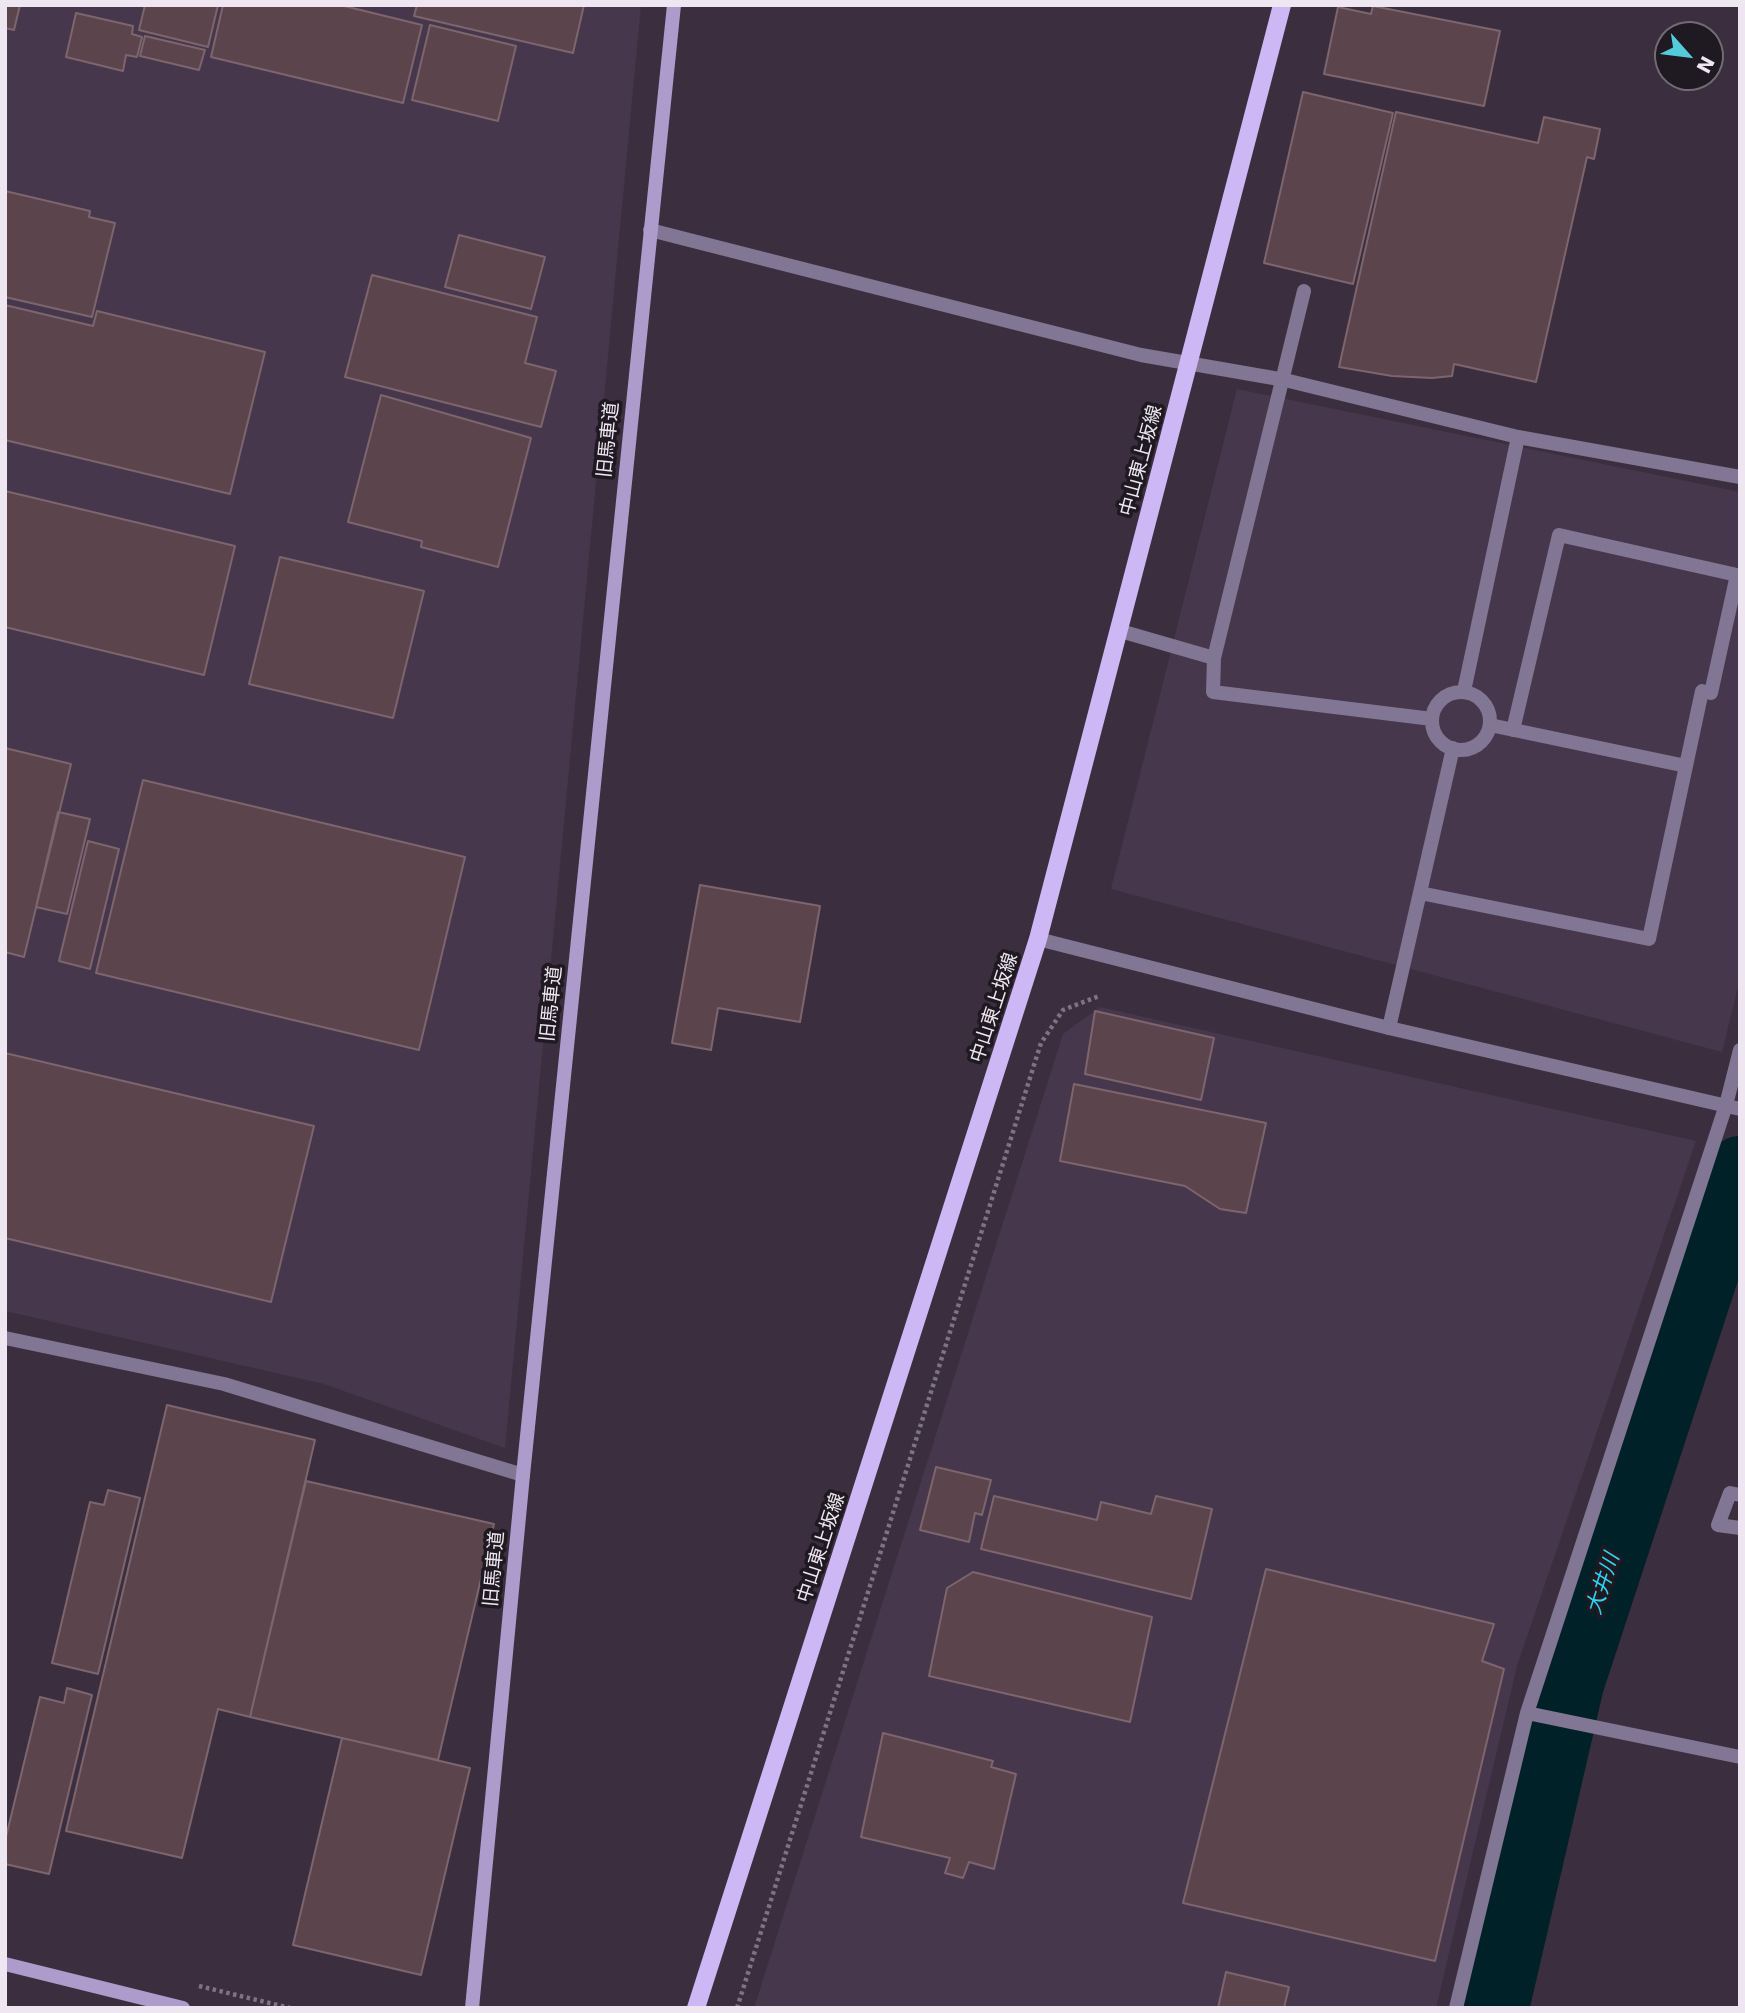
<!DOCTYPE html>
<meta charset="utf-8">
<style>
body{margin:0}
#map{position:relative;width:1745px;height:2013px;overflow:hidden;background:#3b2f3f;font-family:"DejaVu Sans",sans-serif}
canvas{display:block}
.frame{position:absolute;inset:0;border:7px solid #eee7f1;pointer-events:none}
.north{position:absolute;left:1654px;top:21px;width:70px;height:70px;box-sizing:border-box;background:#1f1921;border:2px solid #726b74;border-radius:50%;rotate:118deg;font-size:19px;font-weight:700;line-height:28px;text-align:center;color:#eee7f1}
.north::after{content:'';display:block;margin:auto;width:24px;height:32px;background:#53cbda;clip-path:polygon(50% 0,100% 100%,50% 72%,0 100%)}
</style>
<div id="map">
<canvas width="1745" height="2013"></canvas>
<div class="frame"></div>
<div class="north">N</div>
</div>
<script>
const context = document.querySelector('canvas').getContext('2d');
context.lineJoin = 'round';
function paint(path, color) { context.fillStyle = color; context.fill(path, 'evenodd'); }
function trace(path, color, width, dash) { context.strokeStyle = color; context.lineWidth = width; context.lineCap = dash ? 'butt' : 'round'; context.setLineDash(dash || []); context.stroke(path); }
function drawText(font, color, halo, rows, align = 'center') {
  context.font = font + ' "DejaVu Sans","Noto Sans JP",sans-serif'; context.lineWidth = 7; context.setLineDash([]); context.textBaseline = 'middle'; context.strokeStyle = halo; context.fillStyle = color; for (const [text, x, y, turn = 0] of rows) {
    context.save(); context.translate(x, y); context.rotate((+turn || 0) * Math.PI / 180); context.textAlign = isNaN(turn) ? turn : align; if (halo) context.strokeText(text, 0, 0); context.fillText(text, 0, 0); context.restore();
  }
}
paint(new Path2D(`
 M 5,5 L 641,5 L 505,1448 L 324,1384 L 5,1311 Z
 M 1237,389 L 1740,492 L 1740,979 L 1722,1052 L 1111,889 Z
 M 1100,1007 L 1696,1141 L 1517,1666 L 1436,2008 L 754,2008 L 1063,1034 Z`), '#46374c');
trace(new Path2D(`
 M 1496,2008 L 1571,1684 L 1740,1169`), '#002128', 66);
const building = new Path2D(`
 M 5,5 L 20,5 L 14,30 L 5,28 Z
 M 145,5 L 218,5 L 208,47 L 139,30 Z
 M 223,5 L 340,5 L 422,25 L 403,103 L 211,57 Z
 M 417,5 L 584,5 L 573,53 L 414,16 Z
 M 1373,6 L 1500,31 L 1484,106 L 1324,74 L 1338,7 L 1371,14 Z
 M 76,13 L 133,26 L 132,34 L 142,37 L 137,57 L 126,55 L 123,71 L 66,57 Z
 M 430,25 L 516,46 L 498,121 L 412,100 Z
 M 145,36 L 205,50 L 199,70 L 140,56 Z
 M 1303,92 L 1393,113 L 1353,284 L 1264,263 Z
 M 1396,112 L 1538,143 L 1544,117 L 1600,129 L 1594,159 L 1587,157 L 1536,382 L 1454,364 L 1452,376 L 1432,378 L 1392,376 L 1339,367 Z
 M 5,191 L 90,211 L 89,217 L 115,223 L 92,317 L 5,297 Z
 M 459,235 L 545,257 L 531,309 L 445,287 Z
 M 372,275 L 537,317 L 525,363 L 556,371 L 541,427 L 345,377 Z
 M 5,305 L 93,326 L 97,311 L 265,352 L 230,494 L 5,440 Z
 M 381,395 L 531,438 L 498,567 L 421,547 L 422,541 L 348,522 Z
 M 5,491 L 235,546 L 204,675 L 5,627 Z
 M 280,557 L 424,591 L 393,718 L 249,684 Z
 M 5,748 L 71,764 L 24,957 L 5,952 Z
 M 143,780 L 465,857 L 419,1050 L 96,973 Z
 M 58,812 L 90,819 L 67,914 L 36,907 Z
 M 88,841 L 119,849 L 90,969 L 59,961 Z
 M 700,885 L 820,906 L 800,1022 L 718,1008 L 711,1050 L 672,1043 Z
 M 1095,1011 L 1214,1038 L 1201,1100 L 1085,1074 Z
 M 5,1053 L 314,1126 L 271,1302 L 5,1238 Z
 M 1074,1084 L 1266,1123 L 1246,1213 L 1220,1209 L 1185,1186 L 1060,1161 Z
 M 167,1405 L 315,1440 L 250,1717 L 218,1709 L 182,1858 L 66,1831 Z
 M 936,1467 L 991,1480 L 982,1515 L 975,1513 L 969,1542 L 920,1530 Z
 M 306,1481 L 494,1524 L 438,1760 L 250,1717 Z
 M 108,1490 L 140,1498 L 98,1674 L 52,1663 L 90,1502 L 104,1505 Z
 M 994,1496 L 1097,1520 L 1101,1502 L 1151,1514 L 1156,1496 L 1212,1509 L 1191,1599 L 981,1549 Z
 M 1266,1569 L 1494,1624 L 1482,1661 L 1504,1669 L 1435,1961 L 1183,1903 Z
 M 973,1572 L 1152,1617 L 1130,1722 L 929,1676 L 947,1588 Z
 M 67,1688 L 92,1695 L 49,1874 L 5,1864 L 5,1841 L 40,1697 L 64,1703 Z
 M 883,1733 L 993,1761 L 991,1767 L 1016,1774 L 994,1869 L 969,1862 L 963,1878 L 945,1873 L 950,1858 L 861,1837 Z
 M 342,1738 L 470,1768 L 421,1975 L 293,1945 Z
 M 1226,1972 L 1289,1987 L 1284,2008 L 1218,2008 Z`);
paint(building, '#5b444c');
trace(building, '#7d656d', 2);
trace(new Path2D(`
 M 199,1986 L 290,2008
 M 737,2008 L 1041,1043 L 1063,1010 L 1099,996`), '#7e7381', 4.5, [3.5, 3.5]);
trace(new Path2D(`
 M 1304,291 L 1214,658 L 1213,692 L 1432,719
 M 1117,630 L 1214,658
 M 1464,691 L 1518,437
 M1432 721a29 29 0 1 1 58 0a29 29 0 1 1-58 0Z
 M 1490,725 L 1686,766 L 1702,691 L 1711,693 L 1737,575 L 1559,535 L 1513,730
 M 1420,893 L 1649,939 L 1686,766
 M 1389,1028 L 1453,748`), '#817694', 14);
trace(new Path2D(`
 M 650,230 L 1141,355 L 1285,380 L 1518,437 L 1740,477
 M 1038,939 L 1389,1028 L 1740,1109
 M 5,1338 L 224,1384 L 523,1475
 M 1740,1495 L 1730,1493 L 1718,1525 L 1740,1528
 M 1527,1713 L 1740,1757
 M 1456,2008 L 1527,1713 L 1726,1105 L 1740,1050`), '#817694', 14);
trace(new Path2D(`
 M 5,1964 L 183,2008
 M 472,2008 L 523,1475 L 674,5`), '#ad9bcb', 14);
trace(new Path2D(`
 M 696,2008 L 1038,939 L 1282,5`), '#ceb7f5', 18);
drawText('19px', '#eee7f1', '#1f1921', [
 ["旧馬車道",609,440,-84],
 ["中山東上坂線",1142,461,-75],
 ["旧馬車道",552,1004,-84],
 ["中山東上坂線",995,1008,-72],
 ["中山東上坂線",822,1548,-72],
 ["旧馬車道",495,1569,-85]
]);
drawText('italic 21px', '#2bd4f4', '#1f1921', [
 ["大井川",1604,1584,-72]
]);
</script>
